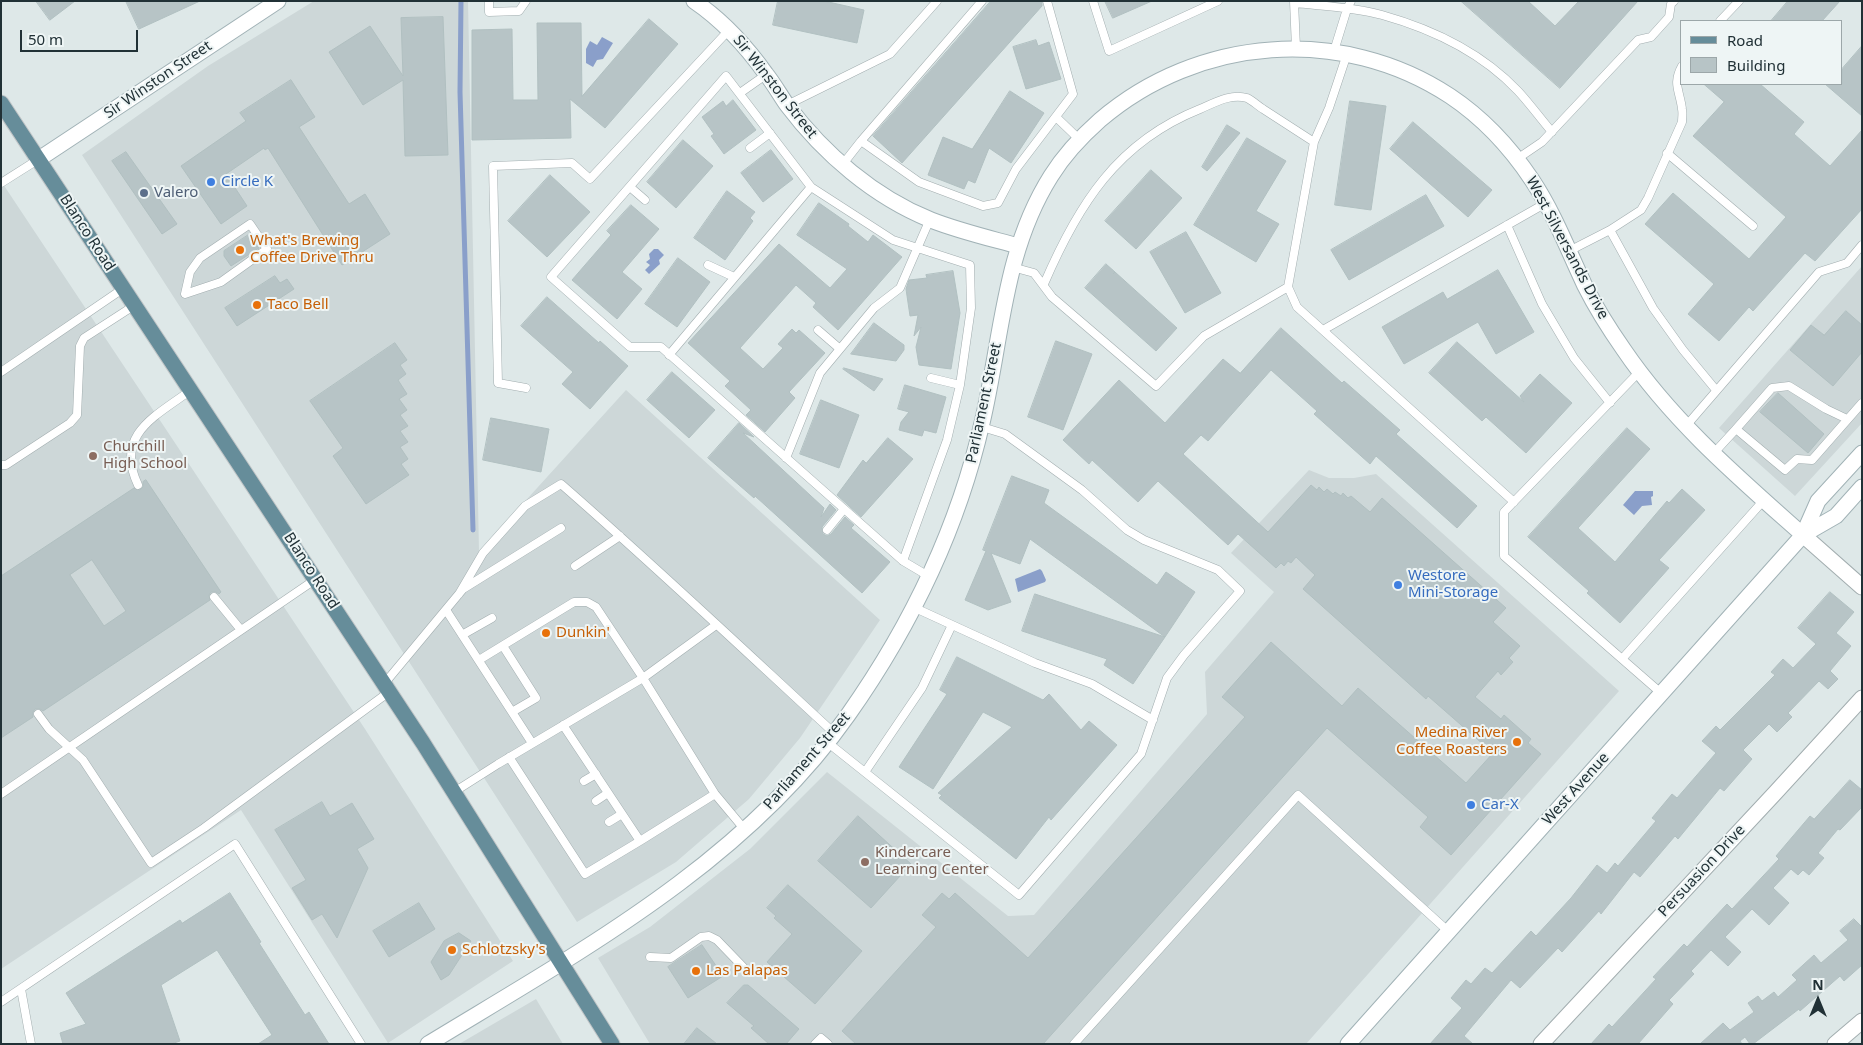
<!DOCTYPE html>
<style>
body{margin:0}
#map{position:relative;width:1863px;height:1045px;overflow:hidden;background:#dee8e8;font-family:"Noto Sans",sans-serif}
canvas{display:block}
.frame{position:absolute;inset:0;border:2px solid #213136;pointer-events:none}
.legend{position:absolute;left:1680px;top:20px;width:162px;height:65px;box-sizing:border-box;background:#eef5f5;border:1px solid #9ca7a9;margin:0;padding:6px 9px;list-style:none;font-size:15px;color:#213136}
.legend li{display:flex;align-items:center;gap:10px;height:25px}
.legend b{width:25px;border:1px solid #9ca7a9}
.north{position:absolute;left:1793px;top:975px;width:50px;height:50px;-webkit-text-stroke:4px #eef5f5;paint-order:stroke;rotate:0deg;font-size:14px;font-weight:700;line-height:20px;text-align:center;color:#213136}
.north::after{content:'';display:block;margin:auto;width:18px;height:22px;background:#213136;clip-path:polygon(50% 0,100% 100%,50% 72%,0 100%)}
.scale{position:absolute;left:20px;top:30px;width:118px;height:22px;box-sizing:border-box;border:2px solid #213136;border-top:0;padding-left:6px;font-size:15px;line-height:18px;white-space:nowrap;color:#213136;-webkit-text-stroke:4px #eef5f5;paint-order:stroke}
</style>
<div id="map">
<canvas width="1863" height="1045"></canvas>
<div class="frame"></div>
<ul class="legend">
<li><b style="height:6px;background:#668d9a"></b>Road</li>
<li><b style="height:14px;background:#b7c4c6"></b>Building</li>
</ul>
<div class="north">N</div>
<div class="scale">50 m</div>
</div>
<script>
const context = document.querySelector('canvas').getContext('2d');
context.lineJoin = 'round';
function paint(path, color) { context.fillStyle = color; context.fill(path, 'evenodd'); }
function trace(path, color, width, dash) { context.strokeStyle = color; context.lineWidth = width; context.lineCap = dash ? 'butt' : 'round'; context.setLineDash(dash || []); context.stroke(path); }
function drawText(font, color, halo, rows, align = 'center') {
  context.font = font + ' "Noto Sans",sans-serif'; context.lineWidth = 4; context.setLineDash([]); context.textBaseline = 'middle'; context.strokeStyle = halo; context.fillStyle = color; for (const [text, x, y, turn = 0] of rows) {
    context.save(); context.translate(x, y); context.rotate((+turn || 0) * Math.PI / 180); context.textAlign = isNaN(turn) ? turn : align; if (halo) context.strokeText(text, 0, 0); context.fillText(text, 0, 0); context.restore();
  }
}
paint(new Path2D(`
 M 314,1 L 468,1 L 479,552 L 626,390 L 880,620 L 800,738 L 749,799 L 676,862 L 577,922 L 82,155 L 208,66 Z
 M 1,181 L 365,729 L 513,961 L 388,1043 L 241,810 L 1,969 Z
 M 1862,266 L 1862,423 L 1795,496 L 1719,428 Z
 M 1309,470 L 1329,478 L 1354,478 L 1376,474 L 1619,691 L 1306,1044 L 650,1044 L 598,958 L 650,927 L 750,849 L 827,772 L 1008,916 L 1034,915 L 1207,714 L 1205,672 L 1274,592 L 1231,553 Z
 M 536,999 L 563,1044 L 459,1044 Z`), '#cdd7d8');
paint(new Path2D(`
 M 602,37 L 613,43 L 603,59 L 597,60 L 593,67 L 586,63 L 586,49 L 590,41 L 597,45 Z
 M 654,249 L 658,249 L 664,255 L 659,260 L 660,264 L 649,274 L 645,270 L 650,265 L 646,262 L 650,259 L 649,254 Z
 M 1635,491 L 1653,491 L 1653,496 L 1651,497 L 1652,505 L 1642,506 L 1634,515 L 1623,505 Z
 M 1040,569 L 1042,571 L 1046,580 L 1045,582 L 1018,592 L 1015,579 Z`), '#8a9fca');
trace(new Path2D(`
 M 461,1 L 460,92 L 473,530`), '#8a9fca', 5);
const building = new Path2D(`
 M 36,1 L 75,1 L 50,20 Z
 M 126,1 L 200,1 L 139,29 Z
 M 778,1 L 824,1 L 864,10 L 857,43 L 773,25 Z
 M 991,1 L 1042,1 L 1042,6 L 902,163 L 873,136 Z
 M 1105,1 L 1152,1 L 1113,18 Z
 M 1461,1 L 1528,1 L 1555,26 L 1579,1 L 1638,1 L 1560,88 Z
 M 1788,1 L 1840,1 L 1822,21 L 1771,21 Z
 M 443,17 L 448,155 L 405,156 L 403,80 L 363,105 L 329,52 L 370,26 L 403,76 L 401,18 Z
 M 649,19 L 678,44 L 605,128 L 570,99 L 571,138 L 472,140 L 472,30 L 512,29 L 513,100 L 538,100 L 537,23 L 581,23 L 582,96 Z
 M 1036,40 L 1038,46 L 1049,42 L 1061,79 L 1026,89 L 1013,47 Z
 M 1862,46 L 1862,116 L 1825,84 L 1842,84 L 1842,69 Z
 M 291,80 L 315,117 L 299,127 L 349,204 L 365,194 L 390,234 L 342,265 L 268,148 L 265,150 L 264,148 L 226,174 L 247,206 L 221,224 L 181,166 L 246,121 L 240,113 Z
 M 1704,84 L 1760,84 L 1804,122 L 1794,134 L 1830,166 L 1862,130 L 1862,209 L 1815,261 L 1805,253 L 1753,311 L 1749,307 L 1719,341 L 1688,314 L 1714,284 L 1645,224 L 1673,193 L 1749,259 L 1786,217 L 1693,136 L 1724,102 Z
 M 1010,91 L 1044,113 L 1011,163 L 989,148 L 975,183 L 968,180 L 964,189 L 928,175 L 943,137 L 972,149 Z
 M 733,100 L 756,130 L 724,154 L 711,136 L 714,134 L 702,117 L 723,101 L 726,106 Z
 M 1350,101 L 1386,106 L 1371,210 L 1335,205 Z
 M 1413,122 L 1492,190 L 1468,217 L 1390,149 Z
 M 1227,125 L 1240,133 L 1207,171 L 1202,167 Z
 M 1247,138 L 1286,161 L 1256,211 L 1279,224 L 1256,262 L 1194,225 Z
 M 683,140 L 713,166 L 676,208 L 647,182 Z
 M 771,150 L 793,179 L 763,202 L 741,173 Z
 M 126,152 L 177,224 L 162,234 L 112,161 Z
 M 1151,170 L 1182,198 L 1136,249 L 1105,221 Z
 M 550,175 L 590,212 L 547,257 L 508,221 Z
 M 727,191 L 755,212 L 750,218 L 753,221 L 725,260 L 694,238 Z
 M 1426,195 L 1444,226 L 1349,280 L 1331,250 Z
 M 819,203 L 849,224 L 848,226 L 868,242 L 873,235 L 902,257 L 838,330 L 813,307 L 816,303 L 796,285 L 740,348 L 763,369 L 783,348 L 778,344 L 792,329 L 796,333 L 799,330 L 825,353 L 789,392 L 795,398 L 765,432 L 746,415 L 751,410 L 725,386 L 730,381 L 688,343 L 779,244 L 830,288 L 847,269 L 797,235 Z
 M 631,205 L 659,229 L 622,272 L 642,289 L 617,319 L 572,280 L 611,235 L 607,231 Z
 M 1186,232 L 1221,293 L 1185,313 L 1150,252 Z
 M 250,234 L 259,248 L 231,266 L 224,256 L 224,251 Z
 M 678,258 L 710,282 L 677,327 L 645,304 Z
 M 1106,264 L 1115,272 L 1113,274 L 1115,272 L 1177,328 L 1156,351 L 1085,288 Z
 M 1498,270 L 1534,332 L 1496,354 L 1478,322 L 1404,364 L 1382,327 L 1443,292 L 1447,299 Z
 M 953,271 L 960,313 L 951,369 L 919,365 L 916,347 L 921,327 L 914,336 L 918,315 L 910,316 L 906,289 L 909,280 L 927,278 L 926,275 Z
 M 275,276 L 280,283 L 287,279 L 294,289 L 237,326 L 225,308 Z
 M 547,297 L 599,343 L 600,341 L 628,366 L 590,409 L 562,384 L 573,372 L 521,326 Z
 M 1846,311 L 1862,325 L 1862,352 L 1833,386 L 1790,350 L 1811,325 L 1824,335 Z
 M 874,323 L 904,345 L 904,350 L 896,361 L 851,354 Z
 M 1281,328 L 1342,383 L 1344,381 L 1400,430 L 1396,434 L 1477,506 L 1457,528 L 1376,456 L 1370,464 L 1314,414 L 1317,411 L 1271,370 L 1208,441 L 1201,435 L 1183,454 L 1268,532 L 1311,485 L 1317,490 L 1319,487 L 1324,492 L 1327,489 L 1333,494 L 1335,492 L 1341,496 L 1343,493 L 1348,498 L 1351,496 L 1370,512 L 1382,498 L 1506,608 L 1493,622 L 1520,646 L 1509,658 L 1513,662 L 1501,675 L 1498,671 L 1475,697 L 1501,719 L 1504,715 L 1531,739 L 1528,743 L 1541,754 L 1451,855 L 1420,827 L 1428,817 L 1327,728 L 1043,1044 L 856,1044 L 842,1031 L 936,927 L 922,915 L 942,893 L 949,899 L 955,893 L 1028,958 L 1245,717 L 1222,697 L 1271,642 L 1342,706 L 1358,688 L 1466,783 L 1493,753 L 1428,696 L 1426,699 L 1303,589 L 1315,575 L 1296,557 L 1291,563 L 1288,561 L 1284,566 L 1281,563 L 1276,568 L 1238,534 L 1228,545 L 1158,481 L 1138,502 L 1092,460 L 1089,464 L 1063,440 L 1119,380 L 1165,423 L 1223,359 L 1240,373 Z
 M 1056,341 L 1092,354 L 1063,430 L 1028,417 Z
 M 1457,342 L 1524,402 L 1520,396 L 1540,374 L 1572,403 L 1526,453 L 1486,417 L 1482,421 L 1429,373 Z
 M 395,343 L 407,360 L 400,365 L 406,374 L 398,380 L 407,394 L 399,399 L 407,410 L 400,415 L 408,426 L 400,431 L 408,442 L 400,447 L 408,459 L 401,464 L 409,475 L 366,504 L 333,456 L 343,448 L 310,401 Z
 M 844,368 L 883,379 L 874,391 L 843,369 Z
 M 672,372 L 715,410 L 689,438 L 647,400 Z
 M 905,385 L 946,397 L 936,433 L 924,430 L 922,436 L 899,430 L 901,422 L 909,412 L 898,409 Z
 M 1778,393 L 1824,434 L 1808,453 L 1760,412 Z
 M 821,400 L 859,415 L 839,468 L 800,454 Z
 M 491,418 L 549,429 L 541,472 L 483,460 Z
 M 739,423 L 754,437 L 743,433 L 824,508 L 821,517 L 830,504 L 836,510 L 822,527 L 823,534 L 827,536 L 831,534 L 845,517 L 854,525 L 851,528 L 890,562 L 862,593 L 755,496 L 754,498 L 708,458 Z
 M 1627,428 L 1650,449 L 1578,528 L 1615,562 L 1667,501 L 1669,503 L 1682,489 L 1705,510 L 1659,560 L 1669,568 L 1620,623 L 1587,593 L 1589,591 L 1528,537 Z
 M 888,438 L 913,459 L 861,517 L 837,495 L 863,460 L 866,463 Z
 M 1012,476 L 1049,490 L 1044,503 L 1157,585 L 1166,572 L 1195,592 L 1165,637 L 1030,539 L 1020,564 L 991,553 L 1011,602 L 988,610 L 965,600 L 986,551 L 983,550 Z
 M 146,480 L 221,592 L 219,594 L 216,592 L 211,592 L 209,595 L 210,600 L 43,711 L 40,709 L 35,709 L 33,712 L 33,717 L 1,738 L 1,576 L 134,488 L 140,490 L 143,487 L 143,482 ZM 92,560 L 126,611 L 104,626 L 70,575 Z
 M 1830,592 L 1854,612 L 1836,633 L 1851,646 L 1830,671 L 1838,679 L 1828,689 L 1819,681 L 1788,713 L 1792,717 L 1777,732 L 1769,724 L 1743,750 L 1752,759 L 1724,791 L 1720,788 L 1678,839 L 1675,836 L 1640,877 L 1634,872 L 1601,914 L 1599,911 L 1562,952 L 1558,948 L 1520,988 L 1511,980 L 1464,1036 L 1473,1044 L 1430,1044 L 1462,1008 L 1451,998 L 1466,980 L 1471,984 L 1485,968 L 1492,973 L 1531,931 L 1536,936 L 1571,898 L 1597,865 L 1607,873 L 1615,863 L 1618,866 L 1656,821 L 1652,818 L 1672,794 L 1677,798 L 1716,753 L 1702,741 L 1716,726 L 1720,730 L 1775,675 L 1771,672 L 1783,659 L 1793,668 L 1816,644 L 1798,628 Z
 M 1035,594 L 1165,637 L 1133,684 L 1104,665 L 1107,659 L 1022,631 Z
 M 957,657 L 1043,700 L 1049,694 L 1081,730 L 1089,721 L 1117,745 L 1051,820 L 1049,817 L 1016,859 L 939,798 L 942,795 L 938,793 L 1012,727 L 983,712 L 933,789 L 899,767 L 947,694 L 940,690 Z
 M 1850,780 L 1862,790 L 1862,807 L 1840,830 L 1838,829 L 1818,853 L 1824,858 L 1809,875 L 1803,870 L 1798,875 L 1791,869 L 1773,888 L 1789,903 L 1769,925 L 1752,909 L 1725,937 L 1741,952 L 1728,966 L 1711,950 L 1691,971 L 1694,974 L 1669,1000 L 1673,1004 L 1638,1044 L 1591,1044 L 1609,1024 L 1612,1027 L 1656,979 L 1653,977 L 1684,944 L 1687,947 L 1727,904 L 1732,909 L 1779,859 L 1776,856 L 1810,816 L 1814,819 Z
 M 322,802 L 330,816 L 352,803 L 374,839 L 357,849 L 368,868 L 337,938 L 322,914 L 312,920 L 292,888 L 306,880 L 275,830 Z
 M 858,816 L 911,864 L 871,908 L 818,861 Z
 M 788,885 L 862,951 L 815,1004 L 767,962 L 792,934 L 774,918 L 776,916 L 767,908 Z
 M 230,893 L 261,942 L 259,943 L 305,1015 L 309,1012 L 329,1044 L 258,1044 L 272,1035 L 217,950 L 161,985 L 180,1041 L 171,1044 L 63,1044 L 60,1033 L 86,1024 L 66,993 L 180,920 L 182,923 Z
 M 419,903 L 435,929 L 389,957 L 373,931 Z
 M 1854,919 L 1862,927 L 1862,965 L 1844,981 L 1840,976 L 1800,1011 L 1799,1009 L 1753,1044 L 1750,1044 L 1745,1037 L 1740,1041 L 1742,1044 L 1700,1044 L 1723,1023 L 1730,1030 L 1754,1012 L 1748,1003 L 1758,996 L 1762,1001 L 1774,992 L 1778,997 L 1797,980 L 1792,975 L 1814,955 L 1821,963 L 1848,940 L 1840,931 Z
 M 459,933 L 471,941 L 449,975 L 441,980 L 431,962 L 444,941 Z
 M 702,945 L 723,976 L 688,998 L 668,967 Z
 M 744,985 L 748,985 L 799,1029 L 786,1044 L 769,1044 L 751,1028 L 754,1026 L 727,1003 Z
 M 697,1028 L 717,1044 L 684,1044 Z`);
paint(building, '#b7c4c6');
trace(building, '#b1c0c1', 1);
const lane = new Path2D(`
 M 489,1 L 489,12 L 519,11 L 526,1
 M 1093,1 L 1109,51 L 1218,1
 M 1294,1 L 1296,48
 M 1295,3 C 1323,6 1354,7 1382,15 C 1432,29 1482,53 1518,91 C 1530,104 1540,118 1552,132
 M 1720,21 L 1739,1
 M 1334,51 L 1347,9 L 1351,1
 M 1347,54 L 1329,108 L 1314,142 L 1288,287 L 1297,307 L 1514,502
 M 740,93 L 767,74
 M 787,105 L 890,54 L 937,1
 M 1056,117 L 1080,140
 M 861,141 L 919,182 L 983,206 L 998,203 L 1016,169 L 1073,94 L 1047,1
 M 750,148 L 770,133
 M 1667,153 L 1753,226
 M 1517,159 L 1542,142 L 1638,40 L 1651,37 L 1669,17 L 1671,4 L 1674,1
 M 843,164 L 861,141 L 982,1
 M 1,183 L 39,159
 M 630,187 L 645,200
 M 250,224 L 267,249 L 221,282 L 185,294 L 190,272 L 200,258 Z
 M 1507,225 L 1542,304 L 1574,358 L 1610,403
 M 1610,230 L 1653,308 L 1683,350 L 1716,390
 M 1569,251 L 1610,230 L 1641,210 L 1648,198 L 1682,122 C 1682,118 1683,113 1682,109 C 1680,91 1672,84 1682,66
 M 708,265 L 734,277
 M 1012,267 L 1034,273 L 1052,297 L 1156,386 L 1204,336 L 1288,287
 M 1044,284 C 1078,205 1117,142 1200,109 C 1214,103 1231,93 1247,98 C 1252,100 1258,106 1263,109 C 1280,120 1297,131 1314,142
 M 818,330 L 840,349
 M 1323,330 L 1546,203
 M 669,355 L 811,187
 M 1640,371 L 1504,512 L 1504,556 L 1661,693
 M 1,372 L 124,288
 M 931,378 L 960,385
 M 526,388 L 498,383 L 493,166 L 572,163 L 590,179 L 729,30
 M 1686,426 L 1819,272 L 1847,263 L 1862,245
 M 1736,429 L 1772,388 L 1789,386 L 1826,409 L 1847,419
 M 1713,454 L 1736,429 L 1785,470 L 1797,459 L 1812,460 L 1862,403
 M 786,458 L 820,373 L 874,308 L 900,288 L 930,219
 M 1,465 L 6,465 L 70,423 L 77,415 L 80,346 L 84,338 L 135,305
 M 138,485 C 114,434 156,416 191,390
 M 827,530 L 844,509
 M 903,561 L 947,440 L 960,385 L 971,308 L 970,265 L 893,240 L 811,187 L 726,76 L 551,277 L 630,347 L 661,347 L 903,561 L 930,577
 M 575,566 L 620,536
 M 459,594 L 483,553 L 525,506 L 561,484 C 654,565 744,650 834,733
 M 214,597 L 241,630
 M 913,607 L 1035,663 L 1092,684 L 1153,720
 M 446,610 L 532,743
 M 462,635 L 492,618
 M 503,646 L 536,698 L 512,712
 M 1622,659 L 1764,500
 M 479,660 L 574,602 L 587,602 L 596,607 L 643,678 L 716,625
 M 384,684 L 463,589 L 561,528
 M 38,714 L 49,729 L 83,760 L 151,863 L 204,828 L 389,692
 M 563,725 L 640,841 L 715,794
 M 827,742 L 1019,895 L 1141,754 L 1167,678 L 1184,655 L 1240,591 L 1218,570 L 1144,540 L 1127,530 L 1082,490 L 1005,434 L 982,427
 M 509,757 L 585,874 L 640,841
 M 865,772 L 922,688 L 952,625
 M 584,781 L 596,774
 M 454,792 L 498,764 L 643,678 L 715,794 L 745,830
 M 1,794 L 316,579
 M 596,801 L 608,793
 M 609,822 L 622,814
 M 650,957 L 671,958 L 701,937 L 709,936 L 717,940 L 745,969
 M 21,989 L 31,1044
 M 1,1002 L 235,844 L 361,1044
 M 815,1044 L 821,1038 L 828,1044
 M 1074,1044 L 1298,795 L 1448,931`);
const street = new Path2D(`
 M 1803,535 L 1862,587
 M 1541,1044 L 1776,792 L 1862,698
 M 1835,1044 L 1862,1021`);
const secondary = new Path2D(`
 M 694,1 C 722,20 746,46 766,74 C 774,84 780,95 787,105 C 824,154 874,197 931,220 C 959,231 989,238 1018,246
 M 39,159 L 278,1
 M 1803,535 L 1818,501 L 1862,453
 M 428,1044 C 579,952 744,863 848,715 C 910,627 958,528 982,423 C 1002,339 1003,252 1051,176 C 1064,155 1082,136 1100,120 C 1198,36 1342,25 1450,96 C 1483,118 1510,147 1532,180 C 1554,213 1568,250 1585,286 C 1596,308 1610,330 1624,350 C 1673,422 1739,478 1803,535
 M 1348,1044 L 1803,535 L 1836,516 L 1862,487`);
const primary = new Path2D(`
 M 1,103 L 423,743 L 612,1044`);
trace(lane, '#a2adaf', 9);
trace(street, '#a2adaf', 17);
trace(secondary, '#a1b2b6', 17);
trace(primary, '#c1c5c7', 17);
trace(lane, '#fff', 8);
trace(street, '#fff', 15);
trace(secondary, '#fff', 15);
trace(primary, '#668d9a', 15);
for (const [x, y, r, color] of [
 [211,182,5,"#3f7fe0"],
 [144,193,5,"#5c6f8a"],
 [240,250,5,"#e8710a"],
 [257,305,5,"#e8710a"],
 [93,456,5,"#8d6e63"],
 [1398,585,5,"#3f7fe0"],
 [546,633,5,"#e8710a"],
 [1517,742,5,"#e8710a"],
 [1471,805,5,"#3f7fe0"],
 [865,862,5,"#8d6e63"],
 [452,950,5,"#e8710a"],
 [696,971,5,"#e8710a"]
]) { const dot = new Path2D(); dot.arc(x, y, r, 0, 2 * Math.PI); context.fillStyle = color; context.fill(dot); trace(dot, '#eef5f5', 2); }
drawText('15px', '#213136', '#eef5f5', [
 ["Sir Winston Street",158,80,-34],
 ["Sir Winston Street",775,87,52],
 ["Blanco Road",87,233,57],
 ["West Silversands Drive",1567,248,62],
 ["Parliament Street",984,403,-78],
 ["Blanco Road",311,571,57],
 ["Parliament Street",807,761,-49],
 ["West Avenue",1576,789,-48],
 ["Persuasion Drive",1702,871,-47]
]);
drawText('15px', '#366cbe', '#eef5f5', [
 ["Circle K",221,182],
 ["Westore",1408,576],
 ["Mini-Storage",1408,593],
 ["Car-X",1481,805]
], 'left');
drawText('15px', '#4e5e75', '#eef5f5', [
 ["Valero",154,193]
], 'left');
drawText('15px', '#c56008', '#eef5f5', [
 ["What's Brewing",250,241],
 ["Coffee Drive Thru",250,258],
 ["Taco Bell",267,305],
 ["Dunkin'",556,633],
 ["Medina River",1507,733,"right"],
 ["Coffee Roasters",1507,750,"right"],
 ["Schlotzsky's",462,950],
 ["Las Palapas",706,971]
], 'left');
drawText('15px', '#785e54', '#eef5f5', [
 ["Churchill",103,447],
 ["High School",103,464],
 ["Kindercare",875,853],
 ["Learning Center",875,870]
], 'left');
</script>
